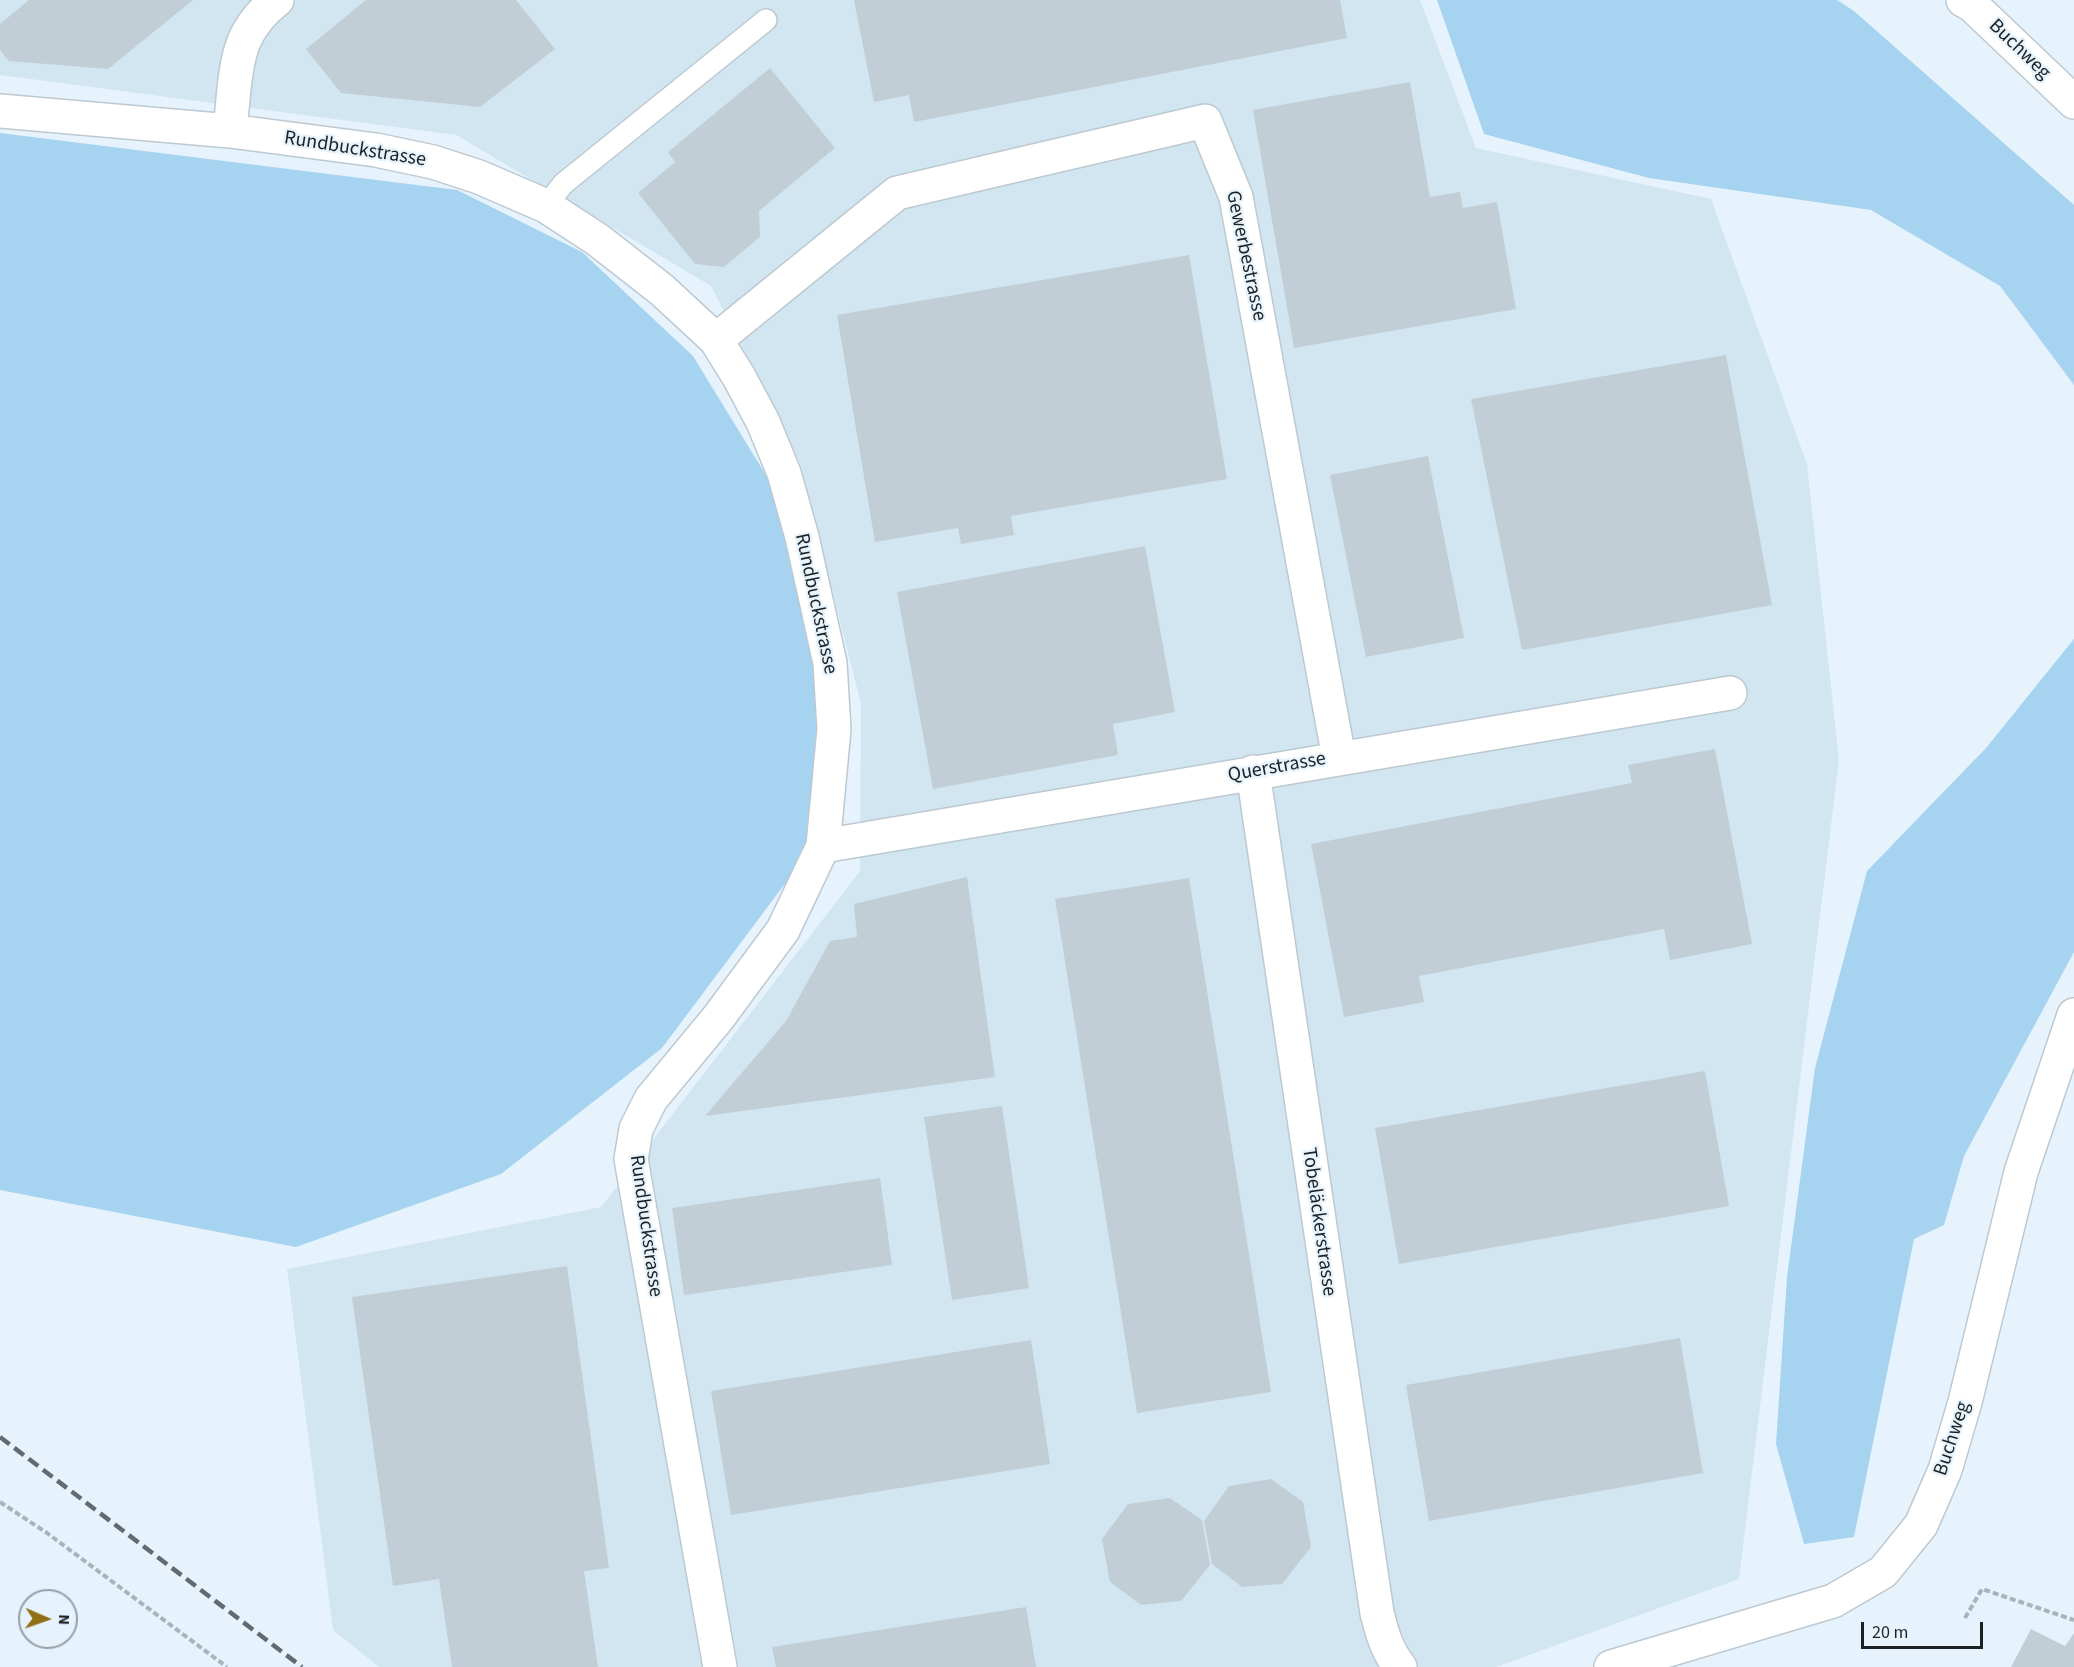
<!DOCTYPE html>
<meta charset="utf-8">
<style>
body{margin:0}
#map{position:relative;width:2074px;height:1667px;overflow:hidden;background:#e7f3fc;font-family:"Source Sans 3",sans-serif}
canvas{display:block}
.north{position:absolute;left:18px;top:1589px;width:60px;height:60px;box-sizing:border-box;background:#e7f3fc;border:2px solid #969fa6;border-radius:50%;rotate:92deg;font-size:16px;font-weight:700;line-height:24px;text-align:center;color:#1c2124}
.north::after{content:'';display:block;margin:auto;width:21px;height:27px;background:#916f15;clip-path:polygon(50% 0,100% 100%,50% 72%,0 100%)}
.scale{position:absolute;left:1861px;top:1622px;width:122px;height:27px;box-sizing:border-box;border:3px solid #1c2124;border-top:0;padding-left:8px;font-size:18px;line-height:21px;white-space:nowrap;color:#1c2124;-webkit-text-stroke:4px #e7f3fc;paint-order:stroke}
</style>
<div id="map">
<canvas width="2074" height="1667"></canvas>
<div class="north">N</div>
<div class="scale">20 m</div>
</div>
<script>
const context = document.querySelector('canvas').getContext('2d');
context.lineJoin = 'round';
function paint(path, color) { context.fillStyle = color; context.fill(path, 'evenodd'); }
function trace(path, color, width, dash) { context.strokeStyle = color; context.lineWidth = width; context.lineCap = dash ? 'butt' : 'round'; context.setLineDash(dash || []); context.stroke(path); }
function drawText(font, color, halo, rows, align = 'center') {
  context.font = font + ' "Source Sans 3",sans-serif'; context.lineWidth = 4.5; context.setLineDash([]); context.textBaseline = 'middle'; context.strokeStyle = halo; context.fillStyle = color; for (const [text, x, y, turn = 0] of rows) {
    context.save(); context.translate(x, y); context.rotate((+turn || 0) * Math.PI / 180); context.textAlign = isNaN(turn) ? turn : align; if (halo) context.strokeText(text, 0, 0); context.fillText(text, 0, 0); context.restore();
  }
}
paint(new Path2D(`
 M 0,0 L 1420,0 L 1476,148 L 1711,199 L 1807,464 L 1839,760 L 1739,1579 L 1496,1667 L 379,1667 L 333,1630 L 287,1269 L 601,1207 L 860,871 L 861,704 L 800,463 L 711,286 L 456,135 L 0,75 Z`), '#d2e6f1');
paint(new Path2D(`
 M 1437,0 L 1837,0 L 1854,11 L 2074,205 L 2074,385 L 2000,286 L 1871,210 L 1649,178 L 1484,134 Z
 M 0,133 L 457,190 L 582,252 L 693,356 L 772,485 L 825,651 L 808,853 L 662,1048 L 501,1174 L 296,1247 L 0,1190 Z
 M 2074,639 L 2074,952 L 1964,1156 L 1944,1225 L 1914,1239 L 1854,1537 L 1804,1544 L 1776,1444 L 1787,1277 L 1815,1068 L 1867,871 L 1986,748 Z`), '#a6d3ef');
paint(new Path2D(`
 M 29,0 L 193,0 L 108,69 L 9,61 L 0,50 L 0,24 Z
 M 366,0 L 516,0 L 555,49 L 480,107 L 341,93 L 306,49 Z
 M 854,0 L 1340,0 L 1347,38 L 914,122 L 909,95 L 874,102 Z
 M 770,68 L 835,148 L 759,211 L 760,237 L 724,267 L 695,264 L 638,193 L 675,162 L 668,152 Z
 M 1410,82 L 1430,197 L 1460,192 L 1463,208 L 1497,202 L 1516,309 L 1294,348 L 1253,110 Z
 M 1189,255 L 1227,479 L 1011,516 L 1014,535 L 961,544 L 958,528 L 875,542 L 837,315 Z
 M 1726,355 L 1772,605 L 1522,650 L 1471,399 Z
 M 1428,456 L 1464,638 L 1366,657 L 1330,475 Z
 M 1145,546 L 1175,712 L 1113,724 L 1118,755 L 933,789 L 897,592 Z
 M 1715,749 L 1752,944 L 1670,960 L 1664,929 L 1419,976 L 1424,1002 L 1344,1017 L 1311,844 L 1632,783 L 1628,765 Z
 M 967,877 L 995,1077 L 705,1116 L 786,1021 L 830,941 L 857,937 L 854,904 Z
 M 1189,878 L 1271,1392 L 1137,1413 L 1055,899 Z
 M 1705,1071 L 1729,1206 L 1399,1264 L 1375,1128 Z
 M 1002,1106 L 1029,1288 L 952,1300 L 924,1117 Z
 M 880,1178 L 892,1265 L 684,1295 L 672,1208 Z
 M 567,1266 L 609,1568 L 584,1571 L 598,1667 L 452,1667 L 439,1579 L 393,1586 L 352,1297 Z
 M 1680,1338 L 1703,1473 L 1429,1521 L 1406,1385 Z
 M 1031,1340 L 1050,1464 L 731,1515 L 711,1391 Z
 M 1271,1479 L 1303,1502 L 1311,1547 L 1282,1584 L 1242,1587 L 1212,1564 L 1204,1521 L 1229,1486 Z
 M 1170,1498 L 1202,1520 L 1210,1565 L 1181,1601 L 1141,1605 L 1110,1582 L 1102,1539 L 1128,1504 Z
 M 1026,1607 L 1036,1667 L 776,1667 L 772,1647 Z
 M 2031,1629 L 2065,1646 L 2074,1633 L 2074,1667 L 2011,1667 Z`), '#c2ced6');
const service = new Path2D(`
 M 546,206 L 563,184 L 766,20`);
const minor = new Path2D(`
 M 0,111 L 230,131 L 376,150 L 433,162 L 479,177 L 546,206 L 598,240 L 662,290 L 716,340 L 739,377 L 763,422 L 784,473 L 802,537 L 830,663 L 834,729 L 823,846 L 783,930 L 718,1018 L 651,1099 L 636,1129 L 631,1159 L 720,1667
 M 230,131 C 233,105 234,63 245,39 C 252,24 264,10 277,0
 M 716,340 L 897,193 L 1205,121 L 1236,197 L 1339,758
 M 1253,772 L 1377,1613 C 1382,1633 1387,1651 1400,1667
 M 823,846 L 1730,693`);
const tertiary = new Path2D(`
 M 1963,0 L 1972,5 L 2074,102
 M 1611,1667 L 1833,1601 L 1883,1572 L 1921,1525 L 1945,1470 L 1965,1402 L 2021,1172 L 2074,1015`);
trace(service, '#bdc9d1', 24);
trace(minor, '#bdc9d1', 36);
trace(tertiary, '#bdc9d1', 36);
trace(new Path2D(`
 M 0,1502 L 47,1533 L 227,1667
 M 1965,1618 L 1982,1589 L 2074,1620`), '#a9b3ba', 4, [6, 3]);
trace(service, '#fff', 21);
trace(minor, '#fff', 33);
trace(tertiary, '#fff', 33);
trace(new Path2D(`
 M 0,1437 L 302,1667`), '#636a6f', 4.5, [12, 6]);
drawText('20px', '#1c2124', '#e7f3fc', [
 ["Buchweg",2019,50,44],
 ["Rundbuckstrasse",355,150,9],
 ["Gewerbestrasse",1245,256,78],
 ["Rundbuckstrasse",815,604,78],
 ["Querstrasse",1277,768,-10],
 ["Tobeläckerstrasse",1318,1222,82],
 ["Rundbuckstrasse",645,1226,82],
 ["Buchweg",1953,1439,-72]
]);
</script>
